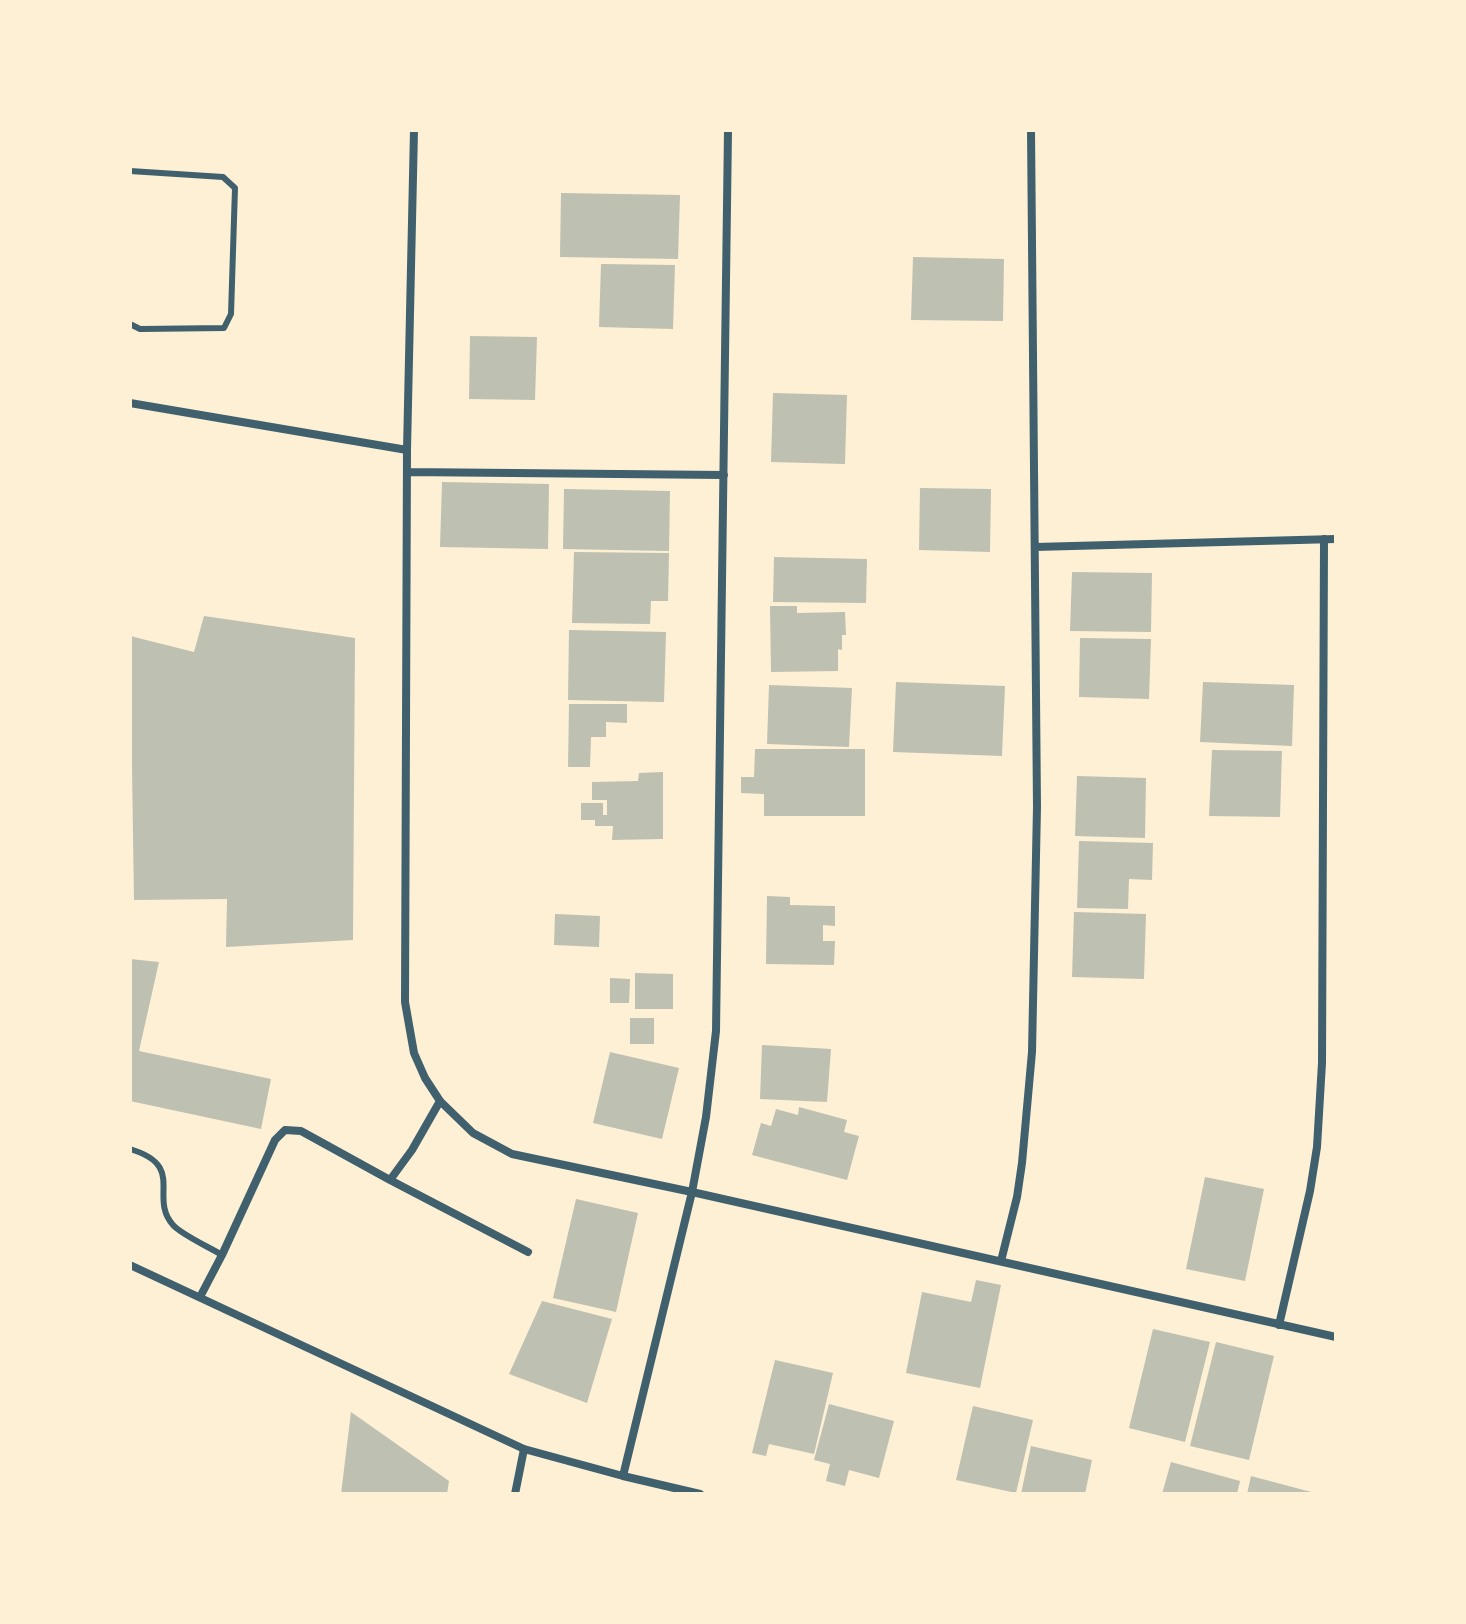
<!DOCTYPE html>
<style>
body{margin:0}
#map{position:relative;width:1466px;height:1624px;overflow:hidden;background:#fdf0d5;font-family:Overpass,sans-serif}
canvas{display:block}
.frame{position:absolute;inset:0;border:132px solid #fdf0d5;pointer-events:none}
</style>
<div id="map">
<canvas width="1466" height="1624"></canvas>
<div class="frame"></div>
</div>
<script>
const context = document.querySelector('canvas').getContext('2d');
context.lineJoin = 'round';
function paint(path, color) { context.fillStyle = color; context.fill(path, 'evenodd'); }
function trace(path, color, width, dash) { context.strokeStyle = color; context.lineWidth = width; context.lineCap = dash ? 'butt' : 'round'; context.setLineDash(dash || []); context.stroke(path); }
paint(new Path2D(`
 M 561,193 L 680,195 L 678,259 L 560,257 Z
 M 913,257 L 1004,259 L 1003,321 L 911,320 Z
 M 601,264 L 675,265 L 673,329 L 599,327 Z
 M 470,336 L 537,337 L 535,400 L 469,399 Z
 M 773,393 L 847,395 L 845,464 L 771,462 Z
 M 442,482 L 549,484 L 548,549 L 440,547 Z
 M 920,488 L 991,489 L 990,552 L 919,550 Z
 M 564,489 L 670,491 L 669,551 L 563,549 Z
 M 574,552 L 669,553 L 668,601 L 651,601 L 650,624 L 572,623 Z
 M 774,557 L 867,559 L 866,603 L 773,602 Z
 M 1072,572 L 1152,573 L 1151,632 L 1070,631 Z
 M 770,606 L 797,606 L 797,613 L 845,612 L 846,635 L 842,635 L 842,650 L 838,649 L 838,671 L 771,672 Z
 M 204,616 L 355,638 L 353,940 L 226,947 L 227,899 L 134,900 L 130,636 L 194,652 Z
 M 569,630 L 666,632 L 664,702 L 568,700 Z
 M 1080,638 L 1151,639 L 1149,699 L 1079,697 Z
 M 896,682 L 1005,686 L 1002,756 L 893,752 Z
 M 1203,682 L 1294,685 L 1292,746 L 1200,742 Z
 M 769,685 L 852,688 L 849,747 L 767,744 Z
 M 569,704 L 627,704 L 627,723 L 606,722 L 606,737 L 591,737 L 590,767 L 568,767 Z
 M 755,749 L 865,749 L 865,816 L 764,816 L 764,794 L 741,793 L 741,777 L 754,777 Z
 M 1212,750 L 1282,751 L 1280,817 L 1209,816 Z
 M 663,772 L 663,839 L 612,840 L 613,826 L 595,826 L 595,820 L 581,820 L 581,803 L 603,803 L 603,815 L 607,815 L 607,800 L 592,800 L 592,782 L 638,781 L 639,773 Z
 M 1077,776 L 1146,778 L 1145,838 L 1075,836 Z
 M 1079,841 L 1153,843 L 1152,880 L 1129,879 L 1128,909 L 1077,908 Z
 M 767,896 L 790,897 L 790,905 L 835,906 L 835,926 L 823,925 L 823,941 L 835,941 L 834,965 L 766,964 Z
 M 1074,912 L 1146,914 L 1144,979 L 1072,977 Z
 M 555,914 L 600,916 L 599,947 L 554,945 Z
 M 130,959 L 159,962 L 139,1051 L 271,1079 L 261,1129 L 130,1101 Z
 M 635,973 L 673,974 L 673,1009 L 635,1009 Z
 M 610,978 L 630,979 L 629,1003 L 610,1003 Z
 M 630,1018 L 654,1018 L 654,1044 L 630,1044 Z
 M 762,1045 L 831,1049 L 827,1102 L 760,1099 Z
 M 610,1052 L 679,1068 L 662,1139 L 593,1123 Z
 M 799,1107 L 847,1120 L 844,1132 L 859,1136 L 847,1180 L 752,1155 L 761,1123 L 771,1126 L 776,1109 L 798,1115 Z
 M 1205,1177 L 1264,1189 L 1245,1281 L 1186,1269 Z
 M 576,1199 L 638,1213 L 616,1312 L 553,1298 Z
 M 976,1280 L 1001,1285 L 980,1388 L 906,1373 L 922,1292 L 971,1302 Z
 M 542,1301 L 612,1319 L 587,1403 L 509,1374 Z
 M 1153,1329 L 1210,1342 L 1185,1442 L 1129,1428 Z
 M 1216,1342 L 1274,1356 L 1249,1460 L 1190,1446 Z
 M 775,1360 L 833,1373 L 814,1454 L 769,1444 L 766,1456 L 752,1453 Z
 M 829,1404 L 894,1421 L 879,1478 L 849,1470 L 845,1486 L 826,1481 L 830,1464 L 814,1460 Z
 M 973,1406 L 1033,1420 L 1016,1493 L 956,1480 Z
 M 351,1412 L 449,1481 L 447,1494 L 341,1494 Z
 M 1031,1446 L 1092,1460 L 1085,1494 L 1021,1494 Z
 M 1171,1462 L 1240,1481 L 1237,1494 L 1162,1494 Z
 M 1251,1476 L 1315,1493 L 1315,1494 L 1247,1494 Z`), '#bec0b2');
trace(new Path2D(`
 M 130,171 L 223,177 L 235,188 L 231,314 L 224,328 L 140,329 L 130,324
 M 130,1149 C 187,1166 148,1197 173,1225 C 182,1235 209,1247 222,1255`), '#3f606c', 6);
trace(new Path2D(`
 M 414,130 L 407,450 L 405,1002 L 414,1053 L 425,1078 L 440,1101 L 473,1133 L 512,1154 L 692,1192 L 1336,1337
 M 130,403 L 407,450
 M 407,472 L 724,475
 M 1035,547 L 1336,539
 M 390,1180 L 528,1252
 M 1001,1261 L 1017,1197 L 1022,1163 L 1032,1052 L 1037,807 L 1031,130
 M 130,1265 L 524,1449 L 623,1476 L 700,1494
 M 200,1297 L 222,1255 L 275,1140 L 285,1130 L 301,1131 L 390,1180 L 412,1150 L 440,1101
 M 1279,1325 L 1310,1191 L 1317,1147 L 1322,1063 L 1324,539
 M 623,1476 L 692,1192 L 706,1117 L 716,1031 L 728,130
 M 515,1494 L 524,1449`), '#3f606c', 8);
</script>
